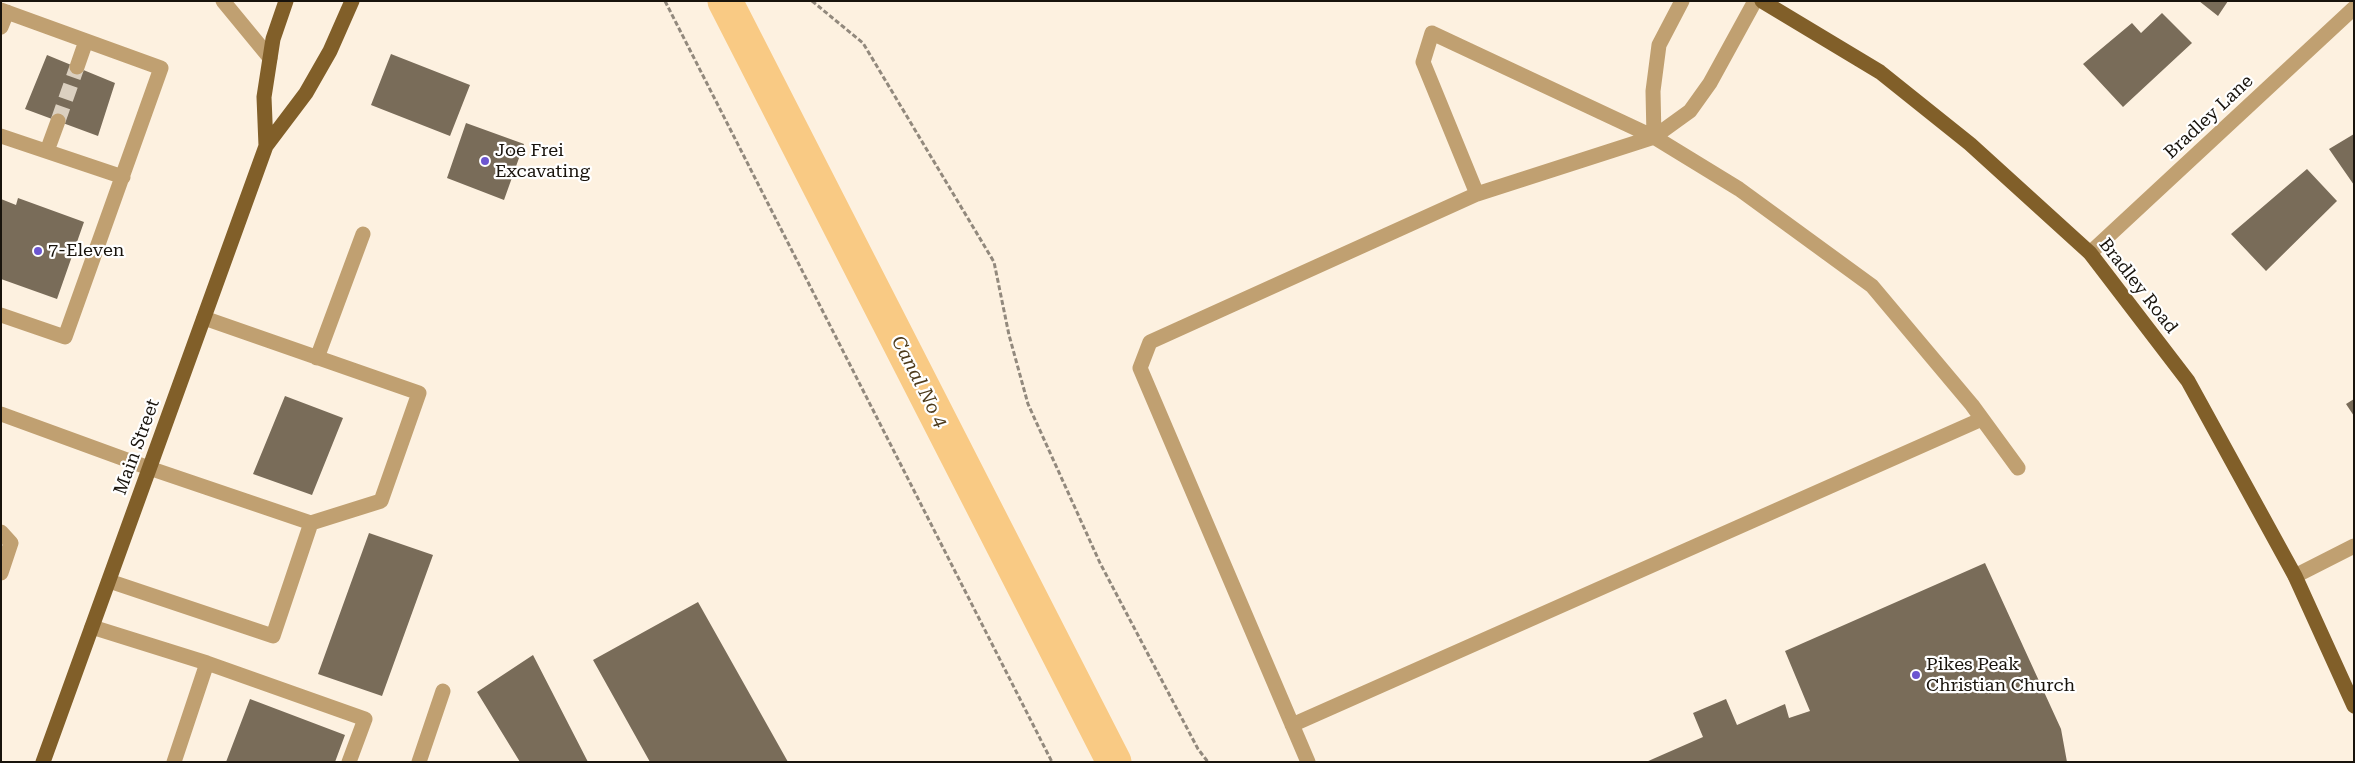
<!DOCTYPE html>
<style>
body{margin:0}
#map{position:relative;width:2355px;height:763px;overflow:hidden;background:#fdf1e0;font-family:"Roboto Serif",serif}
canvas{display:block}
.frame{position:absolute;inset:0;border:2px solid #18130c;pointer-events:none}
</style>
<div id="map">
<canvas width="2355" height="763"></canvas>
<div class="frame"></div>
</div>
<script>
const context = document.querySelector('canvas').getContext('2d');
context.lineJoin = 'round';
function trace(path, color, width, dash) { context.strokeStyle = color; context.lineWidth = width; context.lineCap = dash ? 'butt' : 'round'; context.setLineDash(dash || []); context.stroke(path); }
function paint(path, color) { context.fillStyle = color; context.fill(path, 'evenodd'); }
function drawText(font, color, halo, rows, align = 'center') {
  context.font = font + ' "Roboto Serif",serif'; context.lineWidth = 4.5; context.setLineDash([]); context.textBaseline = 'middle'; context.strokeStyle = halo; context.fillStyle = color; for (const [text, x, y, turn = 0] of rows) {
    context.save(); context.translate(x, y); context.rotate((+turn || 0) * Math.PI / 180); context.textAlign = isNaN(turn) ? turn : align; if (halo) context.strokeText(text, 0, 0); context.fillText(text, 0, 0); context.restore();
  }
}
trace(new Path2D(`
 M 725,1 L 1114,762`), '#f9ca84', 35);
paint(new Path2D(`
 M 2199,1 L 2228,1 L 2218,16 Z
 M 2162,13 L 2192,43 L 2123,107 L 2083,64 L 2132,23 L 2141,33 Z
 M 391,54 L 470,85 L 450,136 L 371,105 Z
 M 47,55 L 115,83 L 98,136 L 25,109 Z
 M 466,123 L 524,144 L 504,200 L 447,178 Z
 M 2354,134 L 2354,185 L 2329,149 Z
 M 2307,169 L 2337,201 L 2266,271 L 2231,234 Z
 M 18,198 L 84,222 L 57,299 L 1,279 L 1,199 L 16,205 Z
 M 285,396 L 343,418 L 312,495 L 253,474 Z
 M 2354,399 L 2354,416 L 2346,404 Z
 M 369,533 L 433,555 L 382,696 L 318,674 Z
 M 1985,563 L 2061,729 L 2067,762 L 1646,762 L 1703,737 L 1693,713 L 1726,699 L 1737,725 L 1785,704 L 1789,718 L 1810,711 L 1785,651 Z
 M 698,602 L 788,762 L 650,762 L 593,660 Z
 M 533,655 L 588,762 L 520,762 L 477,692 Z
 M 250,699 L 345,735 L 335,762 L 226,762 Z`), '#796c59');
trace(new Path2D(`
 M 58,121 L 77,67`), '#dbd0c0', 15, [15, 8]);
trace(new Path2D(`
 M 665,1 L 1052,762
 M 812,1 L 863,43 L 994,262 L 1009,335 L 1028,404 L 1100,563 L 1198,749 L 1208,762`), '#92897d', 3, [5, 2.5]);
trace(new Path2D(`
 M 223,1 L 270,58
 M 1755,1 L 1710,83 L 1690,111 L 1654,137 L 1477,194 L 1423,62 L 1432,33 L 1654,137 L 1739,189 L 1872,286 L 1972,405 L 2018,468
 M 1,10 L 161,68 L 65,337 L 1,315
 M 1,27 L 7,12
 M 77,67 L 86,41
 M 1,136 L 123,177
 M 1654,137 L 1653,91 L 1659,45 L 1682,1
 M 47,151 L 58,121
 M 2090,253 L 2354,8
 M 204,318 L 419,393 L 381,501 L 311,523
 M 317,358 L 363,234
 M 1,414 L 149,468 L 311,523 L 273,636 L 109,581
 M 1,532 L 11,543 L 1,573
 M 2295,576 L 2354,546
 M 92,627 L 207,663 L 365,719 L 349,762
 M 1292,725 L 1982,419
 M 174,762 L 207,663
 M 419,762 L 443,691
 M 1308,762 L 1140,368 L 1150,342 L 1477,194`), '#c0a071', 15);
trace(new Path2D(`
 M 1762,1 L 1880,72 L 1970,144 L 2090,253 L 2188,381 L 2295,576 L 2354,706
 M 266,146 L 264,97 L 273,39 L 286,1
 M 43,762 L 266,146 L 306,93 L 330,51 L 352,1`), '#815f29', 15);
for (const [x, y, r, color] of [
 [485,161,5,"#6c56d0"],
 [38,251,5,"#6c56d0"],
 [1916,675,5,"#6c56d0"]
]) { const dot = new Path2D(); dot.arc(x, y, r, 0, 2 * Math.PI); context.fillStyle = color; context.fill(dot); trace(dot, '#fff', 2); }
drawText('18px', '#18130c', '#fff', [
 ["Bradley Lane",2209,117,-43],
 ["Bradley Road",2138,286,52],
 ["Main Street",137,447,-70]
]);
drawText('18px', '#18130c', '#fff', [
 ["Joe Frei",495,151],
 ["Excavating",495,172],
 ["7-Eleven",48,251],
 ["Pikes Peak",1926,665],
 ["Christian Church",1926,686]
], 'left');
drawText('italic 19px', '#4e3b1c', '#fff', [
 ["Canal No 4",919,382,63]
]);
</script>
